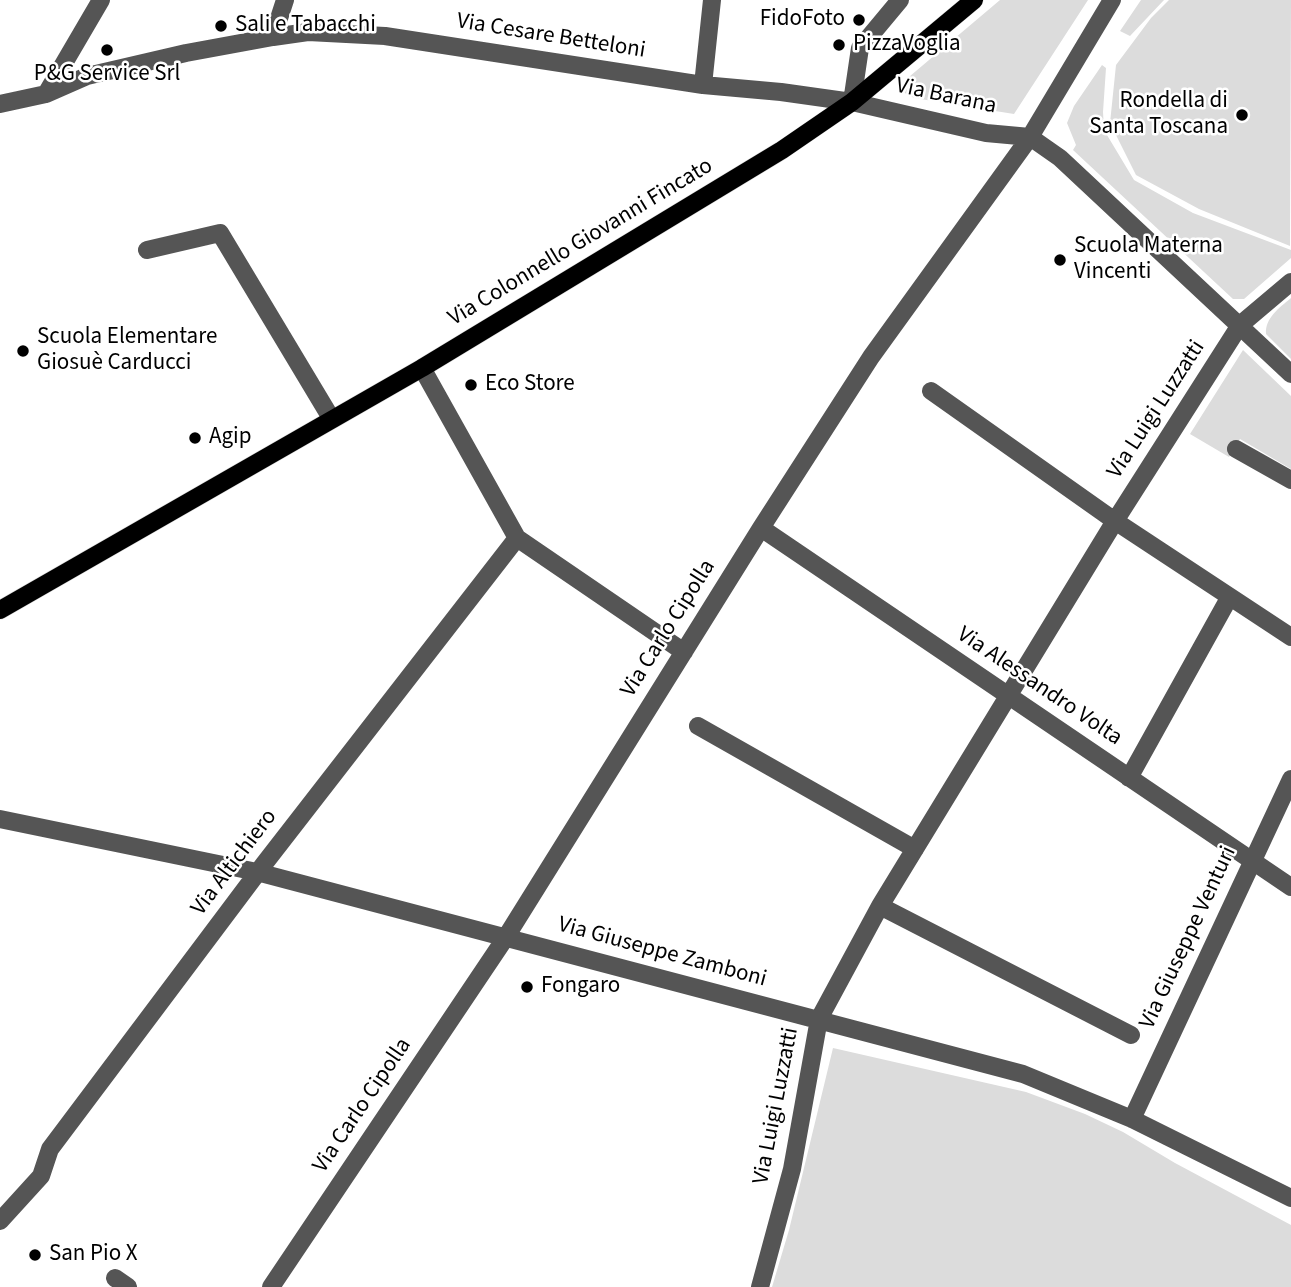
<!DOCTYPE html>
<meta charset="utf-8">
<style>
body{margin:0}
canvas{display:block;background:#fff}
</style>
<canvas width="1291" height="1287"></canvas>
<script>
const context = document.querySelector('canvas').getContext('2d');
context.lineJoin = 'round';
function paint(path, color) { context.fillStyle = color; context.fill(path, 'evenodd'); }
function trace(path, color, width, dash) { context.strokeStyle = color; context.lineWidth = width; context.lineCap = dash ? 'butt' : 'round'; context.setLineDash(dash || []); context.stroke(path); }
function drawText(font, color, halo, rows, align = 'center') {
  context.font = font + ' "Source Sans 3",sans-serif'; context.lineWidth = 5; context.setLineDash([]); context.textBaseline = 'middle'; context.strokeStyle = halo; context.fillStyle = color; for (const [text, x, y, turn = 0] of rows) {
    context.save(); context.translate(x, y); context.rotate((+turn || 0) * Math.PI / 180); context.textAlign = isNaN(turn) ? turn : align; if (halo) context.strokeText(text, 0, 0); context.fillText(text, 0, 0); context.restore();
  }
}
paint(new Path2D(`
 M 1000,0 L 1088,0 L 1014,114 L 914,98 L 903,92 L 901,86 L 903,82 Z
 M 1141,0 L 1164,0 L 1130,36 L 1120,31 Z
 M 1169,0 L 1291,0 L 1290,246 L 1199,209 L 1136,175 L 1110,123 L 1116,65 L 1151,18 Z
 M 1102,65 L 1106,68 L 1103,112 L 1104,130 L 1134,180 L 1193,213 L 1291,250 L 1291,258 L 1244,299 L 1233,299 L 1073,150 L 1076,145 L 1067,123 L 1074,106 Z
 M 1291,298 L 1291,359 L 1266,334 C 1265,318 1279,308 1291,298 Z
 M 1243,350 L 1291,396 L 1291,469 L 1240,439 L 1229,457 L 1190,434 Z
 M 833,1048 L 1026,1092 L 1085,1114 L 1123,1132 L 1175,1163 L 1291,1225 L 1291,1287 L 772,1287 L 789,1230 Z`), '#dcdcdc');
const major = new Path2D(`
 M 0,610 L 422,368 L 782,150 L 852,102 L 974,0`);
trace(major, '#dbdbdb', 19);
trace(new Path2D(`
 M 273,37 L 285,0
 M 703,85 L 712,0
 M 46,94 L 101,0
 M 852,102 L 860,48 L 900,0
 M 0,104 L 46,94 L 87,76 L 186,53 L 273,37 L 308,32 L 385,36 L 703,85 L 781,92 L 852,102 L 986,133 L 1030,137 L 1060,158 L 1291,374
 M 147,250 L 220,233 L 331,418
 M 422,368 L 517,538 L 684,652
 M 931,391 L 1115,521 L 1291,637
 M 1236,449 L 1291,480
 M 761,528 L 1291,887
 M 698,726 L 915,849
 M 1129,778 L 1229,598
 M 0,819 L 257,872 L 1023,1074 L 1132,1119 L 1291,1198
 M 880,906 L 1131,1035
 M 1132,1119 L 1291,779
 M 0,1221 L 41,1176 L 50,1149 L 264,864 L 517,538
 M 115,1278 L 128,1287
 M 271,1287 L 506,937 L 761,528 L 871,357 L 1030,137 L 1112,0
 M 760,1287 L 792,1169 L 819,1019 L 880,906 L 1115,521 L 1240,325 L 1291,282`), '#555', 18);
trace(major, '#000', 18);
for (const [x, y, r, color] of [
 [859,20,7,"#000"],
 [221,26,7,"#000"],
 [839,45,7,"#000"],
 [107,50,7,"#000"],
 [1242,115,7,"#000"],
 [1060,260,7,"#000"],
 [23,351,7,"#000"],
 [471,385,7,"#000"],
 [195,438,7,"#000"],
 [527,987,7,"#000"],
 [35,1255,7,"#000"]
]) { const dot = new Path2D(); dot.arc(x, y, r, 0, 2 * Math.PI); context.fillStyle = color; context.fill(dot); trace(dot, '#fff', 2.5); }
drawText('23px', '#000', '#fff', [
 ["FidoFoto",845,20,"right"],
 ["Sali e Tabacchi",235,26],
 ["PizzaVoglia",853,45],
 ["P&G Service Srl",107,75,"center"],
 ["Rondella di",1228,102,"right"],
 ["Santa Toscana",1228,128,"right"],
 ["Scuola Materna",1074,247],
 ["Vincenti",1074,273],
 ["Scuola Elementare",37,338],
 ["Giosuè Carducci",37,364],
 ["Eco Store",485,385],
 ["Agip",209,438],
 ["Fongaro",541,987],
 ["San Pio X",49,1255]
], 'left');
drawText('23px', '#000', '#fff', [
 ["Via Cesare Betteloni",551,37,9],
 ["Via Barana",946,97,12],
 ["Via Colonnello Giovanni Fincato",581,243,-31],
 ["Via Luigi Luzzatti",1157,410,-57],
 ["Via Carlo Cipolla",669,629,-58],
 ["Via Alessandro Volta",1039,687,34],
 ["Via Altichiero",235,863,-53],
 ["Via Giuseppe Venturi",1189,938,-65],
 ["Via Giuseppe Zamboni",662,953,15],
 ["Via Carlo Cipolla",363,1106,-56],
 ["Via Luigi Luzzatti",777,1106,-79]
]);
</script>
